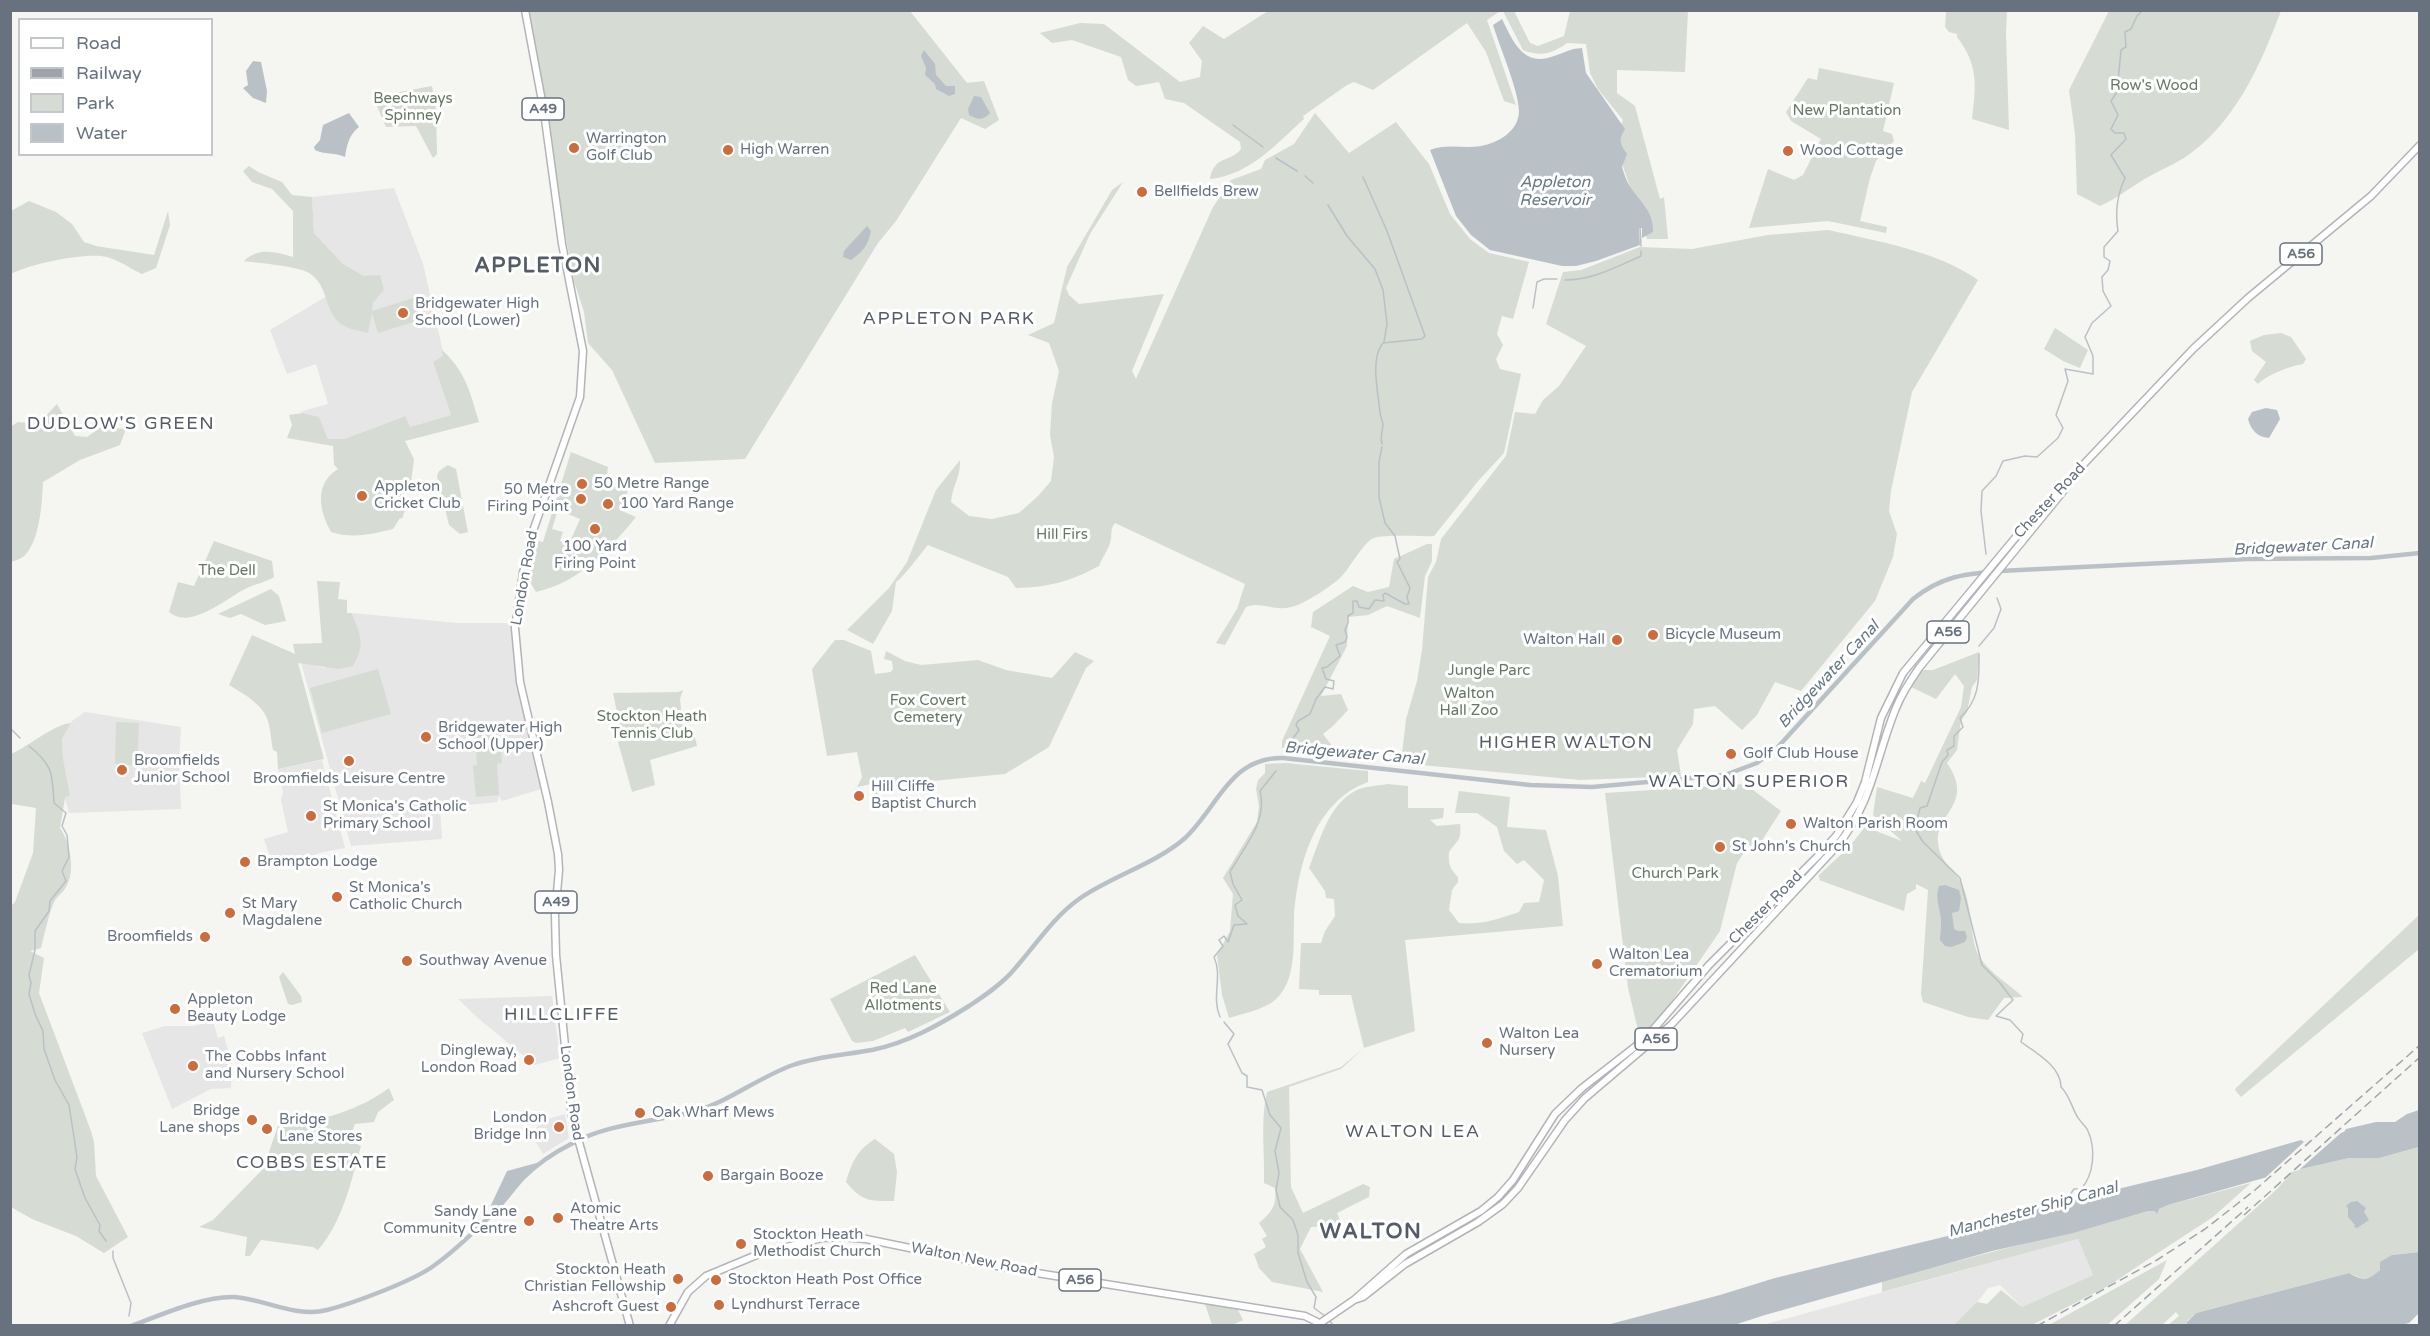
<!DOCTYPE html>
<style>
body{margin:0}
#map{position:relative;width:2430px;height:1336px;overflow:hidden;background:#f5f5f2;font-family:"Varela Round",sans-serif}
canvas{display:block}
.frame{position:absolute;inset:0;border:12px solid #68727f;pointer-events:none}
.legend{position:absolute;left:18px;top:18px;width:195px;height:138px;box-sizing:border-box;background:#fff;border:2px solid #c3c7cc;margin:0;padding:8px 10px;list-style:none;font-size:18px;color:#68727f}
.legend li{display:flex;align-items:center;gap:12px;height:30px}
.legend b{width:30px;border:2px solid #c3c7cc}
</style>
<div id="map">
<canvas width="2430" height="1336"></canvas>
<div class="frame"></div>
<ul class="legend">
<li><b style="height:8px;background:#fff"></b>Road</li>
<li><b style="height:8px;background:#a0a4aa"></b>Railway</li>
<li><b style="height:16px;background:#d6dbd4"></b>Park</li>
<li><b style="height:16px;background:#bac1c6"></b>Water</li>
</ul>
</div>
<script>
const context = document.querySelector('canvas').getContext('2d');
context.lineJoin = 'round';
function paint(path, color) { context.fillStyle = color; context.fill(path, 'evenodd'); }
function trace(path, color, width, dash) { context.strokeStyle = color; context.lineWidth = width; context.lineCap = dash ? 'butt' : 'round'; context.setLineDash(dash || []); context.stroke(path); }
function drawText(font, color, halo, rows, align = 'center') {
  context.font = font + ' "Varela Round",sans-serif'; context.lineWidth = 6; context.setLineDash([]); context.textBaseline = 'middle'; context.strokeStyle = halo; context.fillStyle = color; for (const [text, x, y, turn = 0] of rows) {
    context.save(); context.translate(x, y); context.rotate((+turn || 0) * Math.PI / 180); context.textAlign = isNaN(turn) ? turn : align; if (halo) context.strokeText(text, 0, 0); context.fillText(text, 0, 0); context.restore();
  }
}
paint(new Path2D(`
 M 394,188 L 423,264 L 444,356 L 433,362 L 451,415 L 410,427 L 404,416 L 344,439 L 328,439 L 319,417 L 299,412 L 328,404 L 316,364 L 287,374 L 270,330 L 327,296 L 332,314 L 373,303 L 384,290 L 364,276 L 343,264 L 314,233 L 312,197 Z
 M 352,613 L 457,623 L 513,623 L 513,654 L 541,789 L 502,801 L 499,796 L 497,802 L 440,808 L 442,839 L 351,846 L 301,662 L 324,668 L 360,638 Z
 M 85,712 L 181,727 L 179,762 L 181,809 L 69,813 L 65,798 L 70,795 L 63,758 L 62,739 L 72,721 Z
 M 322,760 L 345,848 L 323,852 L 274,868 L 264,839 L 288,832 L 281,800 L 283,792 L 278,769 Z
 M 552,996 L 560,1058 L 535,1065 L 479,1019 L 458,999 Z
 M 213,1021 L 218,1038 L 224,1036 L 232,1063 L 231,1088 L 211,1089 L 172,1109 L 142,1033 L 165,1026 L 194,1026 Z
 M 565,1114 L 569,1138 L 543,1154 L 530,1132 L 548,1119 Z
 M 2078,1239 L 2093,1275 L 2022,1307 L 2000,1285 L 1988,1288 L 1973,1308 L 1954,1325 L 1759,1326 Z`), '#e5e6e5');
paint(new Path2D(`
 M 525,11 L 910,11 L 967,83 L 984,81 L 999,120 L 985,129 L 961,118 L 896,221 L 878,243 L 745,459 L 655,463 L 612,370 L 588,343 L 584,312 L 574,281 L 551,160 Z
 M 1268,11 L 1500,11 L 1487,20 L 1516,105 L 1504,101 L 1486,52 L 1467,23 L 1373,90 L 1354,82 L 1347,85 L 1303,116 L 1304,119 C 1276,144 1250,175 1210,179 C 1214,155 1230,163 1241,149 L 1240,142 L 1184,103 L 1165,99 L 1159,82 L 1136,86 L 1128,80 L 1121,57 L 1072,40 L 1052,43 L 1040,33 L 1080,23 L 1104,24 L 1180,82 L 1200,77 L 1202,61 L 1189,43 L 1203,26 L 1224,39 Z
 M 1503,11 L 1514,11 L 1530,43 L 1538,46 L 1564,36 L 1570,11 L 1688,11 L 1685,72 L 1617,70 L 1617,93 L 1635,106 L 1660,199 L 1664,197 L 1668,239 L 1647,239 L 1620,157 L 1618,132 L 1623,120 L 1598,89 L 1590,73 L 1586,44 L 1567,43 C 1552,54 1540,57 1523,50 Z
 M 1946,11 L 2007,11 L 2006,34 L 2009,130 L 1972,119 C 1976,85 1979,66 1957,37 L 1957,34 L 1949,32 L 1945,27 Z
 M 2109,11 L 2281,11 C 2260,66 2235,124 2184,158 C 2171,166 2156,172 2143,180 C 2128,189 2116,199 2100,206 L 2077,194 L 2075,134 L 2069,90 Z
 M 1819,68 L 1894,83 L 1883,131 L 1892,134 L 1894,141 L 1876,161 L 1870,178 L 1860,221 L 1887,227 L 1886,233 L 1828,221 L 1749,228 L 1768,169 L 1794,180 L 1803,175 L 1821,139 L 1791,121 L 1786,112 L 1808,78 L 1817,80 Z
 M 432,86 L 436,110 L 437,154 L 433,158 L 416,126 L 386,127 L 373,97 Z
 M 1315,113 L 1349,153 L 1396,122 L 1429,164 L 1450,214 L 1470,239 L 1489,253 L 1529,262 L 1513,319 L 1502,316 L 1497,334 L 1503,345 L 1496,359 L 1500,369 L 1521,374 L 1504,453 L 1479,480 L 1434,536 C 1419,537 1388,534 1374,538 C 1364,541 1349,570 1339,579 C 1328,588 1313,598 1300,604 C 1276,615 1264,600 1246,607 L 1225,645 L 1216,643 L 1237,609 L 1245,584 L 1115,523 C 1109,530 1113,535 1110,543 C 1108,550 1102,558 1099,566 C 1069,582 1049,587 1016,588 L 1008,577 L 928,545 C 922,552 901,580 896,582 L 892,611 L 873,644 L 847,630 L 889,588 L 907,562 L 936,490 L 960,460 C 961,476 952,487 951,502 L 969,516 L 992,519 L 1019,513 L 1038,496 L 1051,481 L 1054,457 L 1050,435 L 1052,403 L 1059,371 L 1049,343 L 1028,335 L 1054,323 L 1067,267 L 1112,190 L 1123,182 L 1090,234 L 1066,288 L 1069,295 L 1079,304 L 1164,294 L 1132,371 L 1136,379 L 1213,207 L 1231,180 L 1261,169 L 1265,160 L 1294,144 Z
 M 249,166 L 258,172 L 282,182 L 292,195 L 312,197 L 314,233 L 343,264 L 364,276 L 380,275 L 384,290 L 373,303 L 372,311 L 420,296 L 426,318 L 378,333 L 372,313 L 368,333 C 360,331 348,329 341,324 C 324,312 329,285 309,273 C 298,266 258,263 244,261 C 259,247 275,252 293,257 L 293,211 L 272,189 L 252,182 L 243,171 Z
 M 29,201 L 56,212 L 72,224 L 84,242 L 96,246 L 154,255 L 168,211 L 170,225 L 156,268 L 142,274 C 131,269 119,260 107,257 C 85,252 30,264 11,274 L 11,211 Z
 M 1828,230 C 1877,241 1937,251 1978,280 L 1912,392 L 1891,491 L 1889,511 L 1897,534 L 1893,557 L 1875,601 L 1801,691 L 1775,682 L 1757,715 L 1742,730 L 1715,706 L 1694,709 L 1693,724 L 1677,750 L 1681,776 L 1580,780 L 1401,763 L 1406,719 L 1417,681 L 1422,650 L 1428,577 L 1436,562 L 1441,539 L 1506,456 L 1515,412 L 1535,414 L 1543,400 L 1559,386 L 1586,346 L 1546,324 L 1563,272 L 1581,270 L 1640,247 L 1692,249 L 1768,235 Z
 M 2055,328 L 2088,350 L 2080,368 L 2063,361 L 2044,349 Z
 M 2281,333 L 2291,337 L 2306,359 L 2303,364 C 2290,366 2267,375 2258,384 L 2254,380 L 2266,362 L 2252,351 L 2250,341 L 2264,335 Z
 M 442,350 C 466,372 470,392 479,422 L 405,441 L 414,459 L 410,491 L 404,492 L 405,510 L 402,519 L 400,518 L 393,529 C 372,534 352,539 331,532 C 319,510 314,484 338,469 L 334,465 L 333,446 L 287,438 L 292,425 L 289,415 L 303,413 L 319,417 L 328,439 L 344,439 L 405,416 L 410,427 L 451,415 L 433,362 L 443,356 Z
 M 57,404 L 75,436 L 87,437 L 101,427 L 126,429 L 120,445 L 80,460 L 43,482 C 42,503 40,541 24,556 C 21,559 14,561 11,562 L 10,427 L 18,422 L 38,424 Z
 M 571,452 L 608,467 L 607,475 L 629,487 L 622,511 L 636,517 C 609,550 580,582 536,592 L 528,579 L 537,541 L 543,542 ZM 558,510 L 580,519 L 569,544 L 560,541 L 563,532 L 552,529 Z
 M 448,465 L 456,469 L 468,532 L 460,534 L 449,525 L 437,476 L 439,471 Z
 M 214,541 L 272,561 L 274,577 C 266,582 256,584 247,588 C 228,597 190,631 169,612 L 178,582 L 194,586 Z
 M 1427,544 L 1432,544 L 1432,561 L 1425,576 L 1420,618 L 1387,606 L 1368,615 L 1348,617 L 1347,646 L 1321,696 L 1341,694 L 1348,710 L 1333,726 L 1323,734 L 1336,751 L 1282,748 L 1282,741 L 1330,636 L 1311,627 L 1313,612 L 1353,586 L 1368,592 L 1389,587 L 1394,559 Z
 M 317,581 L 340,582 L 338,599 L 347,600 L 347,613 L 352,613 C 360,636 366,643 353,666 L 338,669 L 298,663 L 324,759 L 278,769 L 277,752 L 273,750 C 271,742 271,733 269,725 C 266,706 244,694 229,685 L 252,635 L 295,654 L 293,644 L 322,643 Z
 M 271,589 L 279,596 L 286,621 L 265,625 L 241,614 L 230,618 L 218,614 Z
 M 835,640 L 844,640 L 871,651 L 875,674 L 891,672 L 893,669 L 892,661 L 884,659 L 886,651 L 905,661 L 921,665 L 978,660 L 1006,670 L 1052,678 L 1075,652 L 1094,661 L 1086,668 L 1049,747 L 1005,774 L 901,784 L 873,797 L 871,784 L 857,787 L 862,777 L 857,752 L 827,756 L 812,669 Z
 M 1979,652 L 1977,680 L 1972,687 L 1967,712 L 1961,721 L 1957,750 L 1947,763 C 1975,804 1936,812 1938,842 C 1939,860 1952,868 1960,881 C 1973,901 1969,939 1979,956 C 1989,973 2009,984 2023,997 L 2004,998 L 1988,1020 L 1968,1017 L 1923,1002 L 1921,994 L 1928,890 L 1916,884 L 1916,889 L 1907,894 L 1904,911 L 1819,880 L 1820,878 L 1818,876 L 1849,847 L 1865,827 L 1902,841 L 1873,815 L 1877,787 L 1913,798 L 1921,781 L 1925,783 L 1961,707 L 1964,686 L 1955,674 L 1936,699 L 1907,685 L 1920,670 L 1933,670 Z
 M 378,669 L 391,714 L 322,733 L 310,688 Z
 M 683,690 L 680,699 L 684,738 L 695,737 L 697,746 L 650,760 L 655,785 L 632,792 L 618,742 L 623,740 L 613,693 L 678,692 Z
 M 116,722 L 139,723 L 137,765 L 115,764 Z
 M 71,723 L 62,739 L 63,758 L 70,795 L 65,798 L 60,828 C 70,842 76,871 66,887 C 63,893 57,896 54,902 C 48,916 45,933 41,948 L 30,951 L 44,958 L 39,993 L 91,1131 L 94,1142 L 96,1176 L 128,1237 L 104,1253 L 76,1236 L 32,1219 L 11,1207 L 11,906 L 15,902 L 33,853 L 36,808 L 12,804 L 11,754 C 28,747 54,724 71,723 Z
 M 499,730 L 502,763 L 497,764 L 499,795 L 476,797 L 473,766 L 477,765 L 475,733 Z
 M 1286,763 L 1368,771 L 1368,782 C 1315,801 1298,864 1294,916 C 1293,941 1297,976 1279,996 C 1268,1009 1245,1013 1229,1018 L 1222,995 L 1217,955 L 1230,931 L 1233,894 L 1223,878 L 1257,822 L 1259,806 L 1256,789 L 1258,780 L 1265,773 L 1265,764 Z
 M 1388,784 L 1408,786 L 1408,808 L 1444,808 L 1443,818 L 1430,820 L 1437,826 L 1460,824 C 1462,841 1457,840 1449,852 C 1448,864 1450,869 1458,877 L 1458,882 L 1452,890 L 1449,910 L 1459,923 C 1481,925 1499,919 1519,912 L 1524,903 L 1539,902 L 1544,880 L 1524,860 L 1517,864 L 1504,851 L 1497,827 L 1477,813 L 1455,813 L 1459,791 L 1510,797 L 1507,827 L 1546,830 L 1558,876 L 1563,926 L 1405,940 L 1415,1031 L 1364,1048 L 1341,1069 L 1289,1087 L 1291,1187 L 1303,1213 L 1363,1184 L 1370,1187 L 1369,1197 L 1337,1213 L 1342,1225 L 1311,1227 L 1300,1249 L 1323,1292 L 1272,1282 L 1259,1268 L 1254,1254 L 1266,1247 L 1262,1239 L 1267,1236 L 1259,1223 C 1272,1212 1277,1205 1275,1188 L 1264,1183 C 1265,1153 1260,1121 1267,1092 L 1341,1067 L 1364,1048 L 1351,995 L 1319,995 L 1319,990 L 1299,989 L 1301,943 L 1321,943 L 1325,931 L 1335,916 L 1334,899 L 1326,898 L 1325,891 L 1309,868 C 1319,843 1328,805 1355,791 C 1365,786 1376,786 1388,784 Z
 M 1745,784 L 1781,811 L 1757,848 L 1746,844 L 1743,854 L 1737,863 L 1720,931 L 1657,1023 L 1640,1038 L 1628,988 L 1605,793 Z
 M 2419,915 L 2419,949 L 2241,1097 L 2235,1090 L 2236,1088 Z
 M 915,955 L 950,1012 L 908,1032 L 905,1028 L 873,1041 L 856,1043 L 852,1041 L 830,999 Z
 M 283,972 L 301,996 L 302,1002 L 292,1005 L 288,1004 L 279,977 Z
 M 389,1088 L 394,1100 L 378,1112 L 374,1122 L 355,1124 L 351,1134 L 355,1143 L 361,1146 C 351,1182 343,1221 318,1250 L 313,1247 L 261,1240 L 250,1256 L 245,1256 L 247,1237 L 199,1227 L 213,1220 L 263,1169 L 279,1123 C 317,1124 359,1110 389,1088 Z
 M 875,1139 L 894,1154 L 897,1172 L 894,1201 C 869,1201 863,1202 846,1182 C 852,1162 857,1150 875,1139 Z
 M 2419,1147 L 2419,1252 L 2392,1255 C 2377,1273 2373,1286 2349,1273 L 2196,1313 L 2187,1321 L 2187,1325 L 2168,1325 L 2179,1316 L 2176,1312 L 2162,1325 L 2124,1326 L 2277,1189 L 2293,1171 L 2349,1158 L 2379,1158 Z
 M 2251,1183 L 2213,1217 L 2138,1266 L 2110,1285 L 2032,1325 L 1954,1325 L 1977,1302 L 1987,1304 L 2001,1290 L 2022,1307 L 2093,1275 L 2078,1239 L 1882,1292 L 1882,1281 C 1971,1257 2059,1235 2148,1211 L 2155,1211 L 2168,1205 Z
 M 2167,1260 L 2159,1279 L 2107,1325 L 2049,1325 Z
 M 1205,1304 L 1237,1308 L 1243,1320 L 1232,1325 L 1212,1325 Z`), '#d6dbd4');
paint(new Path2D(`
 M 1502,19 C 1513,41 1523,68 1554,56 C 1567,52 1568,49 1582,48 L 1586,73 L 1625,129 C 1618,140 1620,144 1627,154 L 1622,167 C 1624,173 1626,180 1629,185 C 1639,201 1654,211 1653,232 L 1642,238 L 1642,228 L 1639,228 L 1640,245 L 1596,261 L 1576,266 L 1562,266 L 1490,250 L 1471,235 L 1456,216 L 1430,150 C 1446,143 1463,149 1481,146 C 1498,143 1519,131 1519,111 C 1518,88 1500,48 1493,25 Z
 M 924,50 L 935,64 L 936,75 L 946,86 L 955,86 L 955,94 L 949,96 L 936,89 L 935,84 L 925,75 L 926,68 L 921,56 Z
 M 253,61 L 261,62 L 267,91 L 266,103 L 253,98 L 243,88 L 248,85 L 246,71 Z
 M 974,96 L 981,97 L 990,113 C 982,121 978,120 969,115 L 968,109 Z
 M 349,113 L 359,127 C 349,135 347,144 345,157 C 335,152 324,155 315,150 L 314,147 L 320,140 L 323,125 Z
 M 867,226 L 871,231 C 868,246 862,252 851,260 L 843,257 L 844,251 Z
 M 2266,408 L 2277,410 L 2280,419 L 2269,438 C 2257,437 2251,430 2248,419 L 2252,412 Z
 M 1945,885 L 1959,890 L 1961,898 L 1959,911 L 1952,913 L 1954,929 L 1958,931 L 1965,931 L 1967,937 L 1965,942 L 1951,947 L 1945,946 L 1940,940 C 1940,935 1941,930 1941,925 C 1942,911 1934,900 1939,886 Z
 M 2419,1110 L 2419,1147 L 2379,1158 L 2349,1158 L 2271,1176 L 2168,1205 L 2159,1209 L 2157,1214 L 2155,1211 L 2148,1211 L 2073,1233 L 1992,1251 L 1765,1315 L 1734,1325 L 1603,1326 L 1720,1295 L 1775,1278 L 2001,1223 L 2034,1209 L 2197,1170 L 2301,1140 L 2304,1142 L 2344,1132 L 2346,1129 L 2376,1122 L 2395,1122 L 2407,1114 Z
 M 544,1161 L 525,1176 L 489,1217 L 491,1205 L 507,1171 Z
 M 2357,1201 L 2366,1208 L 2364,1212 L 2369,1220 L 2357,1228 L 2354,1227 L 2355,1225 L 2348,1217 L 2348,1208 L 2346,1206 L 2351,1202 Z
 M 2419,1252 L 2419,1313 L 2409,1323 L 2397,1326 L 2187,1325 L 2187,1322 L 2196,1313 L 2349,1273 C 2363,1281 2368,1281 2380,1270 L 2380,1262 L 2392,1255 Z`), '#bac1c6');
paint(new Path2D(`
 M 2342,1132 L 2299,1170 L 2265,1178 L 2304,1142 Z`), '#f5f5f2');
trace(new Path2D(`
 M 1233,125 L 1263,147
 M 1276,158 L 1297,171
 M 1305,176 L 1313,183
 M 1363,177 L 1387,231 L 1425,336 L 1422,339 L 1383,343 C 1370,358 1378,392 1380,412 C 1380,416 1383,421 1383,425 C 1382,433 1380,436 1382,444
 M 1328,205 L 1347,236 L 1375,269 L 1383,290 L 1387,324 L 1384,342
 M 1640,227 L 1641,246
 M 1565,280 C 1593,280 1616,267 1641,256 L 1641,251
 M 1533,308 L 1537,282 L 1544,279 L 1557,279
 M 10,513 L 11,511
 M 1986,554 L 1981,511 L 1982,491 L 1996,476 L 2003,461 L 2025,456 L 2037,457 L 2058,438 L 2063,428 L 2056,415 L 2068,381 L 2065,369 L 2093,374 L 2093,356 L 2085,337 L 2092,323 L 2111,306 L 2103,291 L 2102,277 L 2108,270 L 2110,261 L 2104,257 L 2104,247 L 2118,231 C 2115,213 2117,195 2125,178 L 2111,155 L 2126,139 L 2124,133 L 2115,133 L 2111,129 L 2118,115 L 2111,101 L 2117,92 L 2121,50 L 2126,47 L 2125,32 L 2131,29 L 2137,16 L 2143,10
 M 1979,646 L 1994,628 L 2001,609 L 1997,598
 M 1979,654 C 1979,680 1980,699 1960,718 L 1963,727 L 1954,736 L 1954,746 L 1947,750 L 1948,755 L 1942,762 L 1927,806 L 1920,808 L 1915,829 L 1923,842 L 1960,878 L 1982,965 L 2000,983 L 2013,1000 L 1996,1016 L 2010,1020 L 2023,1034 L 2021,1042 C 2037,1053 2061,1067 2061,1087 C 2070,1096 2071,1106 2077,1116 C 2080,1122 2086,1126 2088,1131 C 2096,1149 2094,1175 2081,1189 L 2074,1189 L 2065,1202
 M 10,728 L 20,738
 M 29,746 C 54,766 52,774 54,803 L 66,813 L 62,826 L 67,835 L 69,857 L 62,871 L 66,881 L 50,901 L 49,911 L 35,931 L 35,950 L 29,975 L 31,983 L 29,994 L 35,1014 L 43,1031 L 44,1049 L 55,1080 L 69,1105 L 77,1157 L 75,1169 L 85,1198 L 100,1225 L 99,1231 L 106,1241
 M 1284,751 L 1299,730 L 1296,725 L 1298,721 L 1310,714 L 1316,699 L 1325,687 L 1333,689 L 1334,681 L 1326,679 L 1322,668 L 1327,667 L 1340,656 L 1336,645 L 1345,642 L 1347,637 L 1345,630 L 1348,623 L 1348,616 L 1353,613 L 1353,601 L 1357,601 L 1359,607 L 1369,609 L 1375,600 L 1384,601 L 1383,595 L 1385,593 L 1405,604 L 1409,604 L 1407,597 L 1410,588 L 1397,562 L 1400,559 L 1395,536 L 1385,523 L 1379,497 L 1379,462 L 1382,447
 M 1220,1017 C 1211,997 1223,976 1214,957 L 1223,946 L 1219,940 L 1224,936 L 1228,942 L 1234,925 L 1247,924 L 1238,916 L 1235,905 L 1242,900 L 1233,884 L 1230,872 C 1244,847 1268,821 1260,791 L 1276,771
 M 1224,1022 L 1234,1034 L 1228,1044 L 1242,1073 L 1247,1076 L 1247,1087 L 1262,1090 L 1270,1115 L 1281,1128 L 1275,1151 L 1279,1173 L 1276,1190 L 1280,1207 L 1293,1220 L 1298,1235 L 1298,1253 L 1307,1282 L 1316,1297 L 1314,1308 L 1325,1316
 M 113,1251 L 113,1258 L 131,1303 L 129,1316
 M 1328,1319 L 1334,1326`), '#bac1c6', 1.5);
trace(new Path2D(`
 M 131,1326 C 161,1315 203,1296 234,1297 C 265,1299 295,1318 327,1310 C 354,1303 410,1282 432,1267 C 452,1253 471,1235 488,1218 C 501,1206 511,1191 523,1178 C 537,1164 555,1152 573,1143 C 610,1123 655,1122 696,1111 C 730,1101 759,1077 793,1065 C 819,1056 845,1055 872,1050 C 907,1043 939,1025 969,1006 C 984,996 999,986 1011,973 C 1034,948 1051,919 1079,899 C 1112,876 1153,865 1184,839 C 1218,808 1229,757 1283,758 L 1530,785 L 1592,787 L 1725,775 L 1757,763 L 1777,748 L 1913,599 C 1942,576 1964,574 1999,571 L 2247,559 L 2371,558 L 2420,553`), '#bac1c6', 4.5);
const primary = new Path2D(`
 M 669,1326 L 688,1292 L 706,1276 L 759,1254 L 822,1238 L 841,1237 L 866,1239 L 1012,1269 L 1305,1316 L 1319,1323`);
const trunk = new Path2D(`
 M 525,10 L 544,112 L 562,244 L 583,351 L 580,397 L 533,531 L 523,573 L 515,628 L 520,682 L 548,802 L 558,854 L 559,870 L 555,915 L 556,955 L 572,1117 L 630,1326
 M 1354,1300 L 1406,1254 L 1481,1211 L 1498,1197 L 1513,1180 L 1555,1114 L 1582,1088 L 1645,1039 L 1709,965 L 1818,856 L 1836,836 L 1857,802 L 1865,782 L 1881,718 L 1903,673 L 2025,526 L 2193,349 L 2248,298 L 2371,196 L 2420,145
 M 1316,1326 L 1354,1300 L 1363,1297 L 1405,1264 L 1478,1222 L 1503,1204 L 1518,1188 L 1565,1120 L 1585,1098 L 1671,1025 L 1837,846 C 1873,802 1875,759 1896,708 C 1902,693 1910,681 1919,668 L 2065,489`);
trace(primary, '#b2b5b9', 9);
trace(trunk, '#b2b4b7', 9);
trace(primary, '#fff', 6);
trace(trunk, '#fff', 6);
trace(new Path2D(`
 M 2244,1215 L 2420,1057
 M 2037,1326 L 2157,1260 L 2205,1229 L 2255,1190 L 2420,1045
 M 2114,1326 L 2248,1207`), '#a0a4aa', 1.5, [9, 4.5]);
for (const [x, y, r, color] of [
 [574,148,6,"#cc6b3b"],
 [728,150,6,"#cc6b3b"],
 [1788,151,6,"#cc6b3b"],
 [1142,192,6,"#cc6b3b"],
 [403,313,6,"#cc6b3b"],
 [582,484,6,"#cc6b3b"],
 [362,496,6,"#cc6b3b"],
 [581,499,6,"#cc6b3b"],
 [608,504,6,"#cc6b3b"],
 [595,529,6,"#cc6b3b"],
 [1653,635,6,"#cc6b3b"],
 [1617,640,6,"#cc6b3b"],
 [426,737,6,"#cc6b3b"],
 [1731,754,6,"#cc6b3b"],
 [349,761,6,"#cc6b3b"],
 [122,770,6,"#cc6b3b"],
 [859,796,6,"#cc6b3b"],
 [311,816,6,"#cc6b3b"],
 [1791,824,6,"#cc6b3b"],
 [1720,847,6,"#cc6b3b"],
 [245,862,6,"#cc6b3b"],
 [337,897,6,"#cc6b3b"],
 [230,913,6,"#cc6b3b"],
 [205,937,6,"#cc6b3b"],
 [407,961,6,"#cc6b3b"],
 [1597,964,6,"#cc6b3b"],
 [175,1009,6,"#cc6b3b"],
 [1487,1043,6,"#cc6b3b"],
 [529,1060,6,"#cc6b3b"],
 [193,1066,6,"#cc6b3b"],
 [640,1113,6,"#cc6b3b"],
 [252,1120,6,"#cc6b3b"],
 [559,1127,6,"#cc6b3b"],
 [267,1129,6,"#cc6b3b"],
 [708,1176,6,"#cc6b3b"],
 [558,1218,6,"#cc6b3b"],
 [529,1221,6,"#cc6b3b"],
 [741,1244,6,"#cc6b3b"],
 [678,1279,6,"#cc6b3b"],
 [716,1280,6,"#cc6b3b"],
 [719,1305,6,"#cc6b3b"],
 [671,1307,6,"#cc6b3b"]
]) { const dot = new Path2D(); dot.arc(x, y, r, 0, 2 * Math.PI); context.fillStyle = color; context.fill(dot); trace(dot, '#fff', 2); }
for (const [x, y, w] of [
 [543,109,42],
 [2301,254,42],
 [1948,632,42],
 [556,902,42],
 [1656,1039,42],
 [1080,1280,42]
]) { const box = new Path2D(); box.roundRect(x - w / 2, y - 11, w, 22, 4.5); context.fillStyle = '#fff'; context.fill(box); trace(box, '#68727f', 1.5); }
drawText('bold 14px', '#68727f', null, [
 ["A49",543,109],
 ["A56",2301,254],
 ["A56",1948,632],
 ["A49",556,902],
 ["A56",1656,1039],
 ["A56",1080,1280]
]);
drawText('15px', '#677766', '#fff', [
 ["Row's Wood",2154,86],
 ["Beechways",413,99],
 ["Spinney",413,116],
 ["New Plantation",1847,111],
 ["Hill Firs",1062,535],
 ["The Dell",227,571],
 ["Jungle Parc",1489,671],
 ["Walton",1469,694],
 ["Hall Zoo",1469,711],
 ["Fox Covert",928,701],
 ["Cemetery",928,718],
 ["Stockton Heath",652,717],
 ["Tennis Club",652,734],
 ["Church Park",1675,874],
 ["Red Lane",903,989],
 ["Allotments",903,1006]
]);
drawText('15px', '#68727f', '#fff', [
 ["Warrington",586,139],
 ["Golf Club",586,156],
 ["High Warren",740,150],
 ["Wood Cottage",1800,151],
 ["Bellfields Brew",1154,192],
 ["Bridgewater High",415,304],
 ["School (Lower)",415,321],
 ["50 Metre Range",594,484],
 ["Appleton",374,487],
 ["Cricket Club",374,504],
 ["50 Metre",569,490,"right"],
 ["Firing Point",569,507,"right"],
 ["100 Yard Range",620,504],
 ["100 Yard",595,547,"center"],
 ["Firing Point",595,564,"center"],
 ["Bicycle Museum",1665,635],
 ["Walton Hall",1605,640,"right"],
 ["Bridgewater High",438,728],
 ["School (Upper)",438,745],
 ["Golf Club House",1743,754],
 ["Broomfields",134,761],
 ["Junior School",134,778],
 ["Broomfields Leisure Centre",349,779,"center"],
 ["Hill Cliffe",871,787],
 ["Baptist Church",871,804],
 ["St Monica's Catholic",323,807],
 ["Primary School",323,824],
 ["Walton Parish Room",1803,824],
 ["St John's Church",1732,847],
 ["Brampton Lodge",257,862],
 ["St Monica's",349,888],
 ["Catholic Church",349,905],
 ["St Mary",242,904],
 ["Magdalene",242,921],
 ["Broomfields",193,937,"right"],
 ["Walton Lea",1609,955],
 ["Crematorium",1609,972],
 ["Southway Avenue",419,961],
 ["Appleton",187,1000],
 ["Beauty Lodge",187,1017],
 ["Walton Lea",1499,1034],
 ["Nursery",1499,1051],
 ["Dingleway,",517,1051,"right"],
 ["London Road",517,1068,"right"],
 ["The Cobbs Infant",205,1057],
 ["and Nursery School",205,1074],
 ["Bridge",240,1111,"right"],
 ["Lane shops",240,1128,"right"],
 ["Oak Wharf Mews",652,1113],
 ["London",547,1118,"right"],
 ["Bridge Inn",547,1135,"right"],
 ["Bridge",279,1120],
 ["Lane Stores",279,1137],
 ["Bargain Booze",720,1176],
 ["Atomic",570,1209],
 ["Theatre Arts",570,1226],
 ["Sandy Lane",517,1212,"right"],
 ["Community Centre",517,1229,"right"],
 ["Stockton Heath",753,1235],
 ["Methodist Church",753,1252],
 ["Stockton Heath",666,1270,"right"],
 ["Christian Fellowship",666,1287,"right"],
 ["Stockton Heath Post Office",728,1280],
 ["Lyndhurst Terrace",731,1305],
 ["Ashcroft Guest",659,1307,"right"]
], 'left');
drawText('15px', '#68727f', '#fff', [
 ["Chester Road",2050,501,-47],
 ["London Road",525,578,-80],
 ["Chester Road",1766,908,-45],
 ["London Road",571,1093,82],
 ["Walton New Road",974,1260,11]
]);
drawText('italic 16px', '#697983', '#fff', [
 ["Appleton",1555,183],
 ["Reservoir",1555,201],
 ["Bridgewater Canal",2303,547,-3],
 ["Bridgewater Canal",1829,675,-47],
 ["Bridgewater Canal",1354,754,5],
 ["Manchester Ship Canal",2033,1210,-15]
]);
context.letterSpacing = '1.5px';
drawText('18px', '#555c65', '#fff', [
 ["APPLETON PARK",949,319],
 ["DUDLOW'S GREEN",121,424],
 ["HIGHER WALTON",1566,743],
 ["WALTON SUPERIOR",1749,782],
 ["HILLCLIFFE",562,1015],
 ["WALTON LEA",1413,1132],
 ["COBBS ESTATE",312,1163]
]);
context.letterSpacing = '0px';
context.letterSpacing = '1.5px';
drawText('bold 21px', '#555c65', '#fff', [
 ["APPLETON",538,266],
 ["WALTON",1371,1232]
]);
context.letterSpacing = '0px';
</script>
